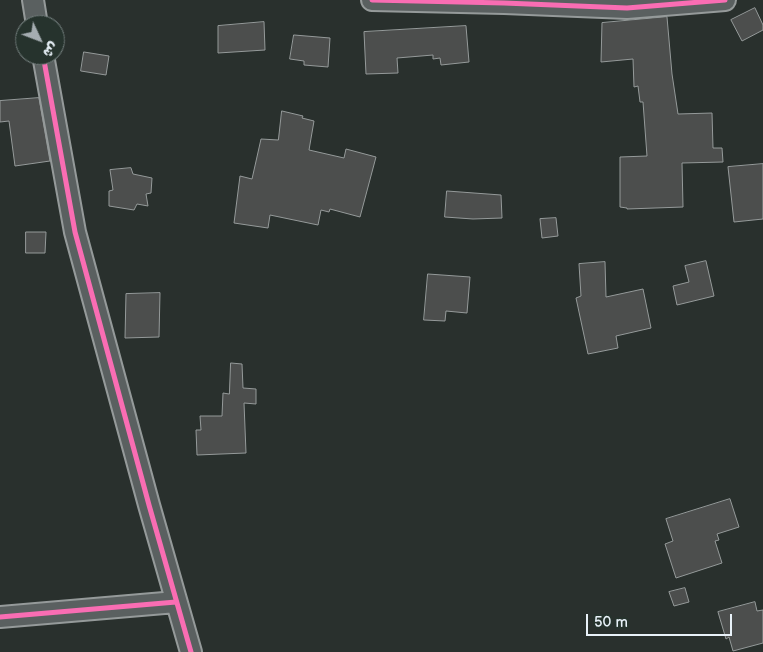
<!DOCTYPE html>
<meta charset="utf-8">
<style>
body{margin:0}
#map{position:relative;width:763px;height:652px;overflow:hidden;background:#29302d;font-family:"Balsamiq Sans","Playpen Sans Arabic",sans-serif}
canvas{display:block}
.north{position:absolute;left:15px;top:15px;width:50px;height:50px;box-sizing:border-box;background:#26332d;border:1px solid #747f7e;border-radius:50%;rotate:133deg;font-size:14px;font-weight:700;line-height:20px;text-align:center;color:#e8f1f8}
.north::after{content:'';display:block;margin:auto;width:18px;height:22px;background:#a5adb1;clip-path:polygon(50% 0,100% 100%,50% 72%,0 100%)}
.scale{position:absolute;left:586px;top:614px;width:146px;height:22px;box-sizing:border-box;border:2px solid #e8f1f8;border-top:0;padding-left:6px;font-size:15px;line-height:18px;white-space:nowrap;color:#e8f1f8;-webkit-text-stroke:4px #26332d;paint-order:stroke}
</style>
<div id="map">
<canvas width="763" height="652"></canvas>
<div class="north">ش</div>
<div class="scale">50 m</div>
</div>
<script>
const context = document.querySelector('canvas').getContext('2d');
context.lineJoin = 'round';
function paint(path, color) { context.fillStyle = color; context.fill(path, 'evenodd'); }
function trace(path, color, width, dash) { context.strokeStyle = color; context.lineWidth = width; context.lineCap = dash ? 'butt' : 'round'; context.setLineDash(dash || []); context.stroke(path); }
const building = new Path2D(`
 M 755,8 L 763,25 L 763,30 L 742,41 L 731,20 Z
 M 667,17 L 672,74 L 678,114 L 712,113 L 713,148 L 722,148 L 723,162 L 682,163 L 683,207 L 627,209 L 627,208 L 620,207 L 620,157 L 647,156 L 643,102 L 640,102 L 638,86 L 634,87 L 633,59 L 601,62 L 602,23 Z
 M 264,22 L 265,50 L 218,53 L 218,26 Z
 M 466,26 L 469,62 L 441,65 L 440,58 L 433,59 L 433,55 L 397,58 L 398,73 L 366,74 L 364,32 Z
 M 294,35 L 330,38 L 328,67 L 304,65 L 304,61 L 290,59 Z
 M 84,52 L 109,56 L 106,75 L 81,71 Z
 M 39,98 L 50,161 L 15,166 L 9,121 L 0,122 L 0,101 Z
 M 282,111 L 303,116 L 302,118 L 314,121 L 309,150 L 344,158 L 346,149 L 376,157 L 360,217 L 330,209 L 329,212 L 321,210 L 318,225 L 270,215 L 268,228 L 234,223 L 240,176 L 252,179 L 261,139 L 278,140 Z
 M 763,164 L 763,219 L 734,222 L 728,167 Z
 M 131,168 L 133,174 L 152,178 L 151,193 L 146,194 L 148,206 L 137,204 L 134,210 L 109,206 L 109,191 L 113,190 L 110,170 Z
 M 447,191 L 501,195 L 502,218 L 473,219 L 445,217 Z
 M 556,218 L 558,236 L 542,238 L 540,219 Z
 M 26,232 L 46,232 L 45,253 L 26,253 Z
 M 706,261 L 714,296 L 677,305 L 673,286 L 689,282 L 685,266 Z
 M 605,262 L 606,297 L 643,289 L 651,328 L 616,336 L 618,348 L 588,354 L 576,298 L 581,296 L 579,264 Z
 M 428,274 L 470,277 L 467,313 L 446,311 L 445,321 L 424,320 Z
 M 160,293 L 159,337 L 125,338 L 126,294 Z
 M 231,363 L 242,364 L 243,388 L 256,389 L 256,404 L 244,403 L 246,453 L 197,455 L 196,430 L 201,430 L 200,416 L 222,416 L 223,393 L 229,394 Z
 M 730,499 L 739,527 L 717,534 L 719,540 L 715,541 L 722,563 L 676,578 L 665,544 L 673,541 L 666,519 Z
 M 685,588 L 689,602 L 674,606 L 669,592 Z
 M 755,602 L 757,611 L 763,610 L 763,643 L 733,651 L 729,637 L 726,639 L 718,612 Z`);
paint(building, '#4c4e4d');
trace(building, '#959a9a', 1);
const minor = new Path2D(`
 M 33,0 L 37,25
 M 372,0 L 504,3 L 627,8 L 725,0
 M 43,55 L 75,232 L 149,505 L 191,652
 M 0,617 L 176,602`);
trace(minor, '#959a9a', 24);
trace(minor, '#5a6060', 20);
trace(new Path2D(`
 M 372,0 L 504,3 L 627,8 L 725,0
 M 43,55 L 75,232 L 149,505 L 191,652
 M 0,617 L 176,602`), '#f96db3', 5);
</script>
